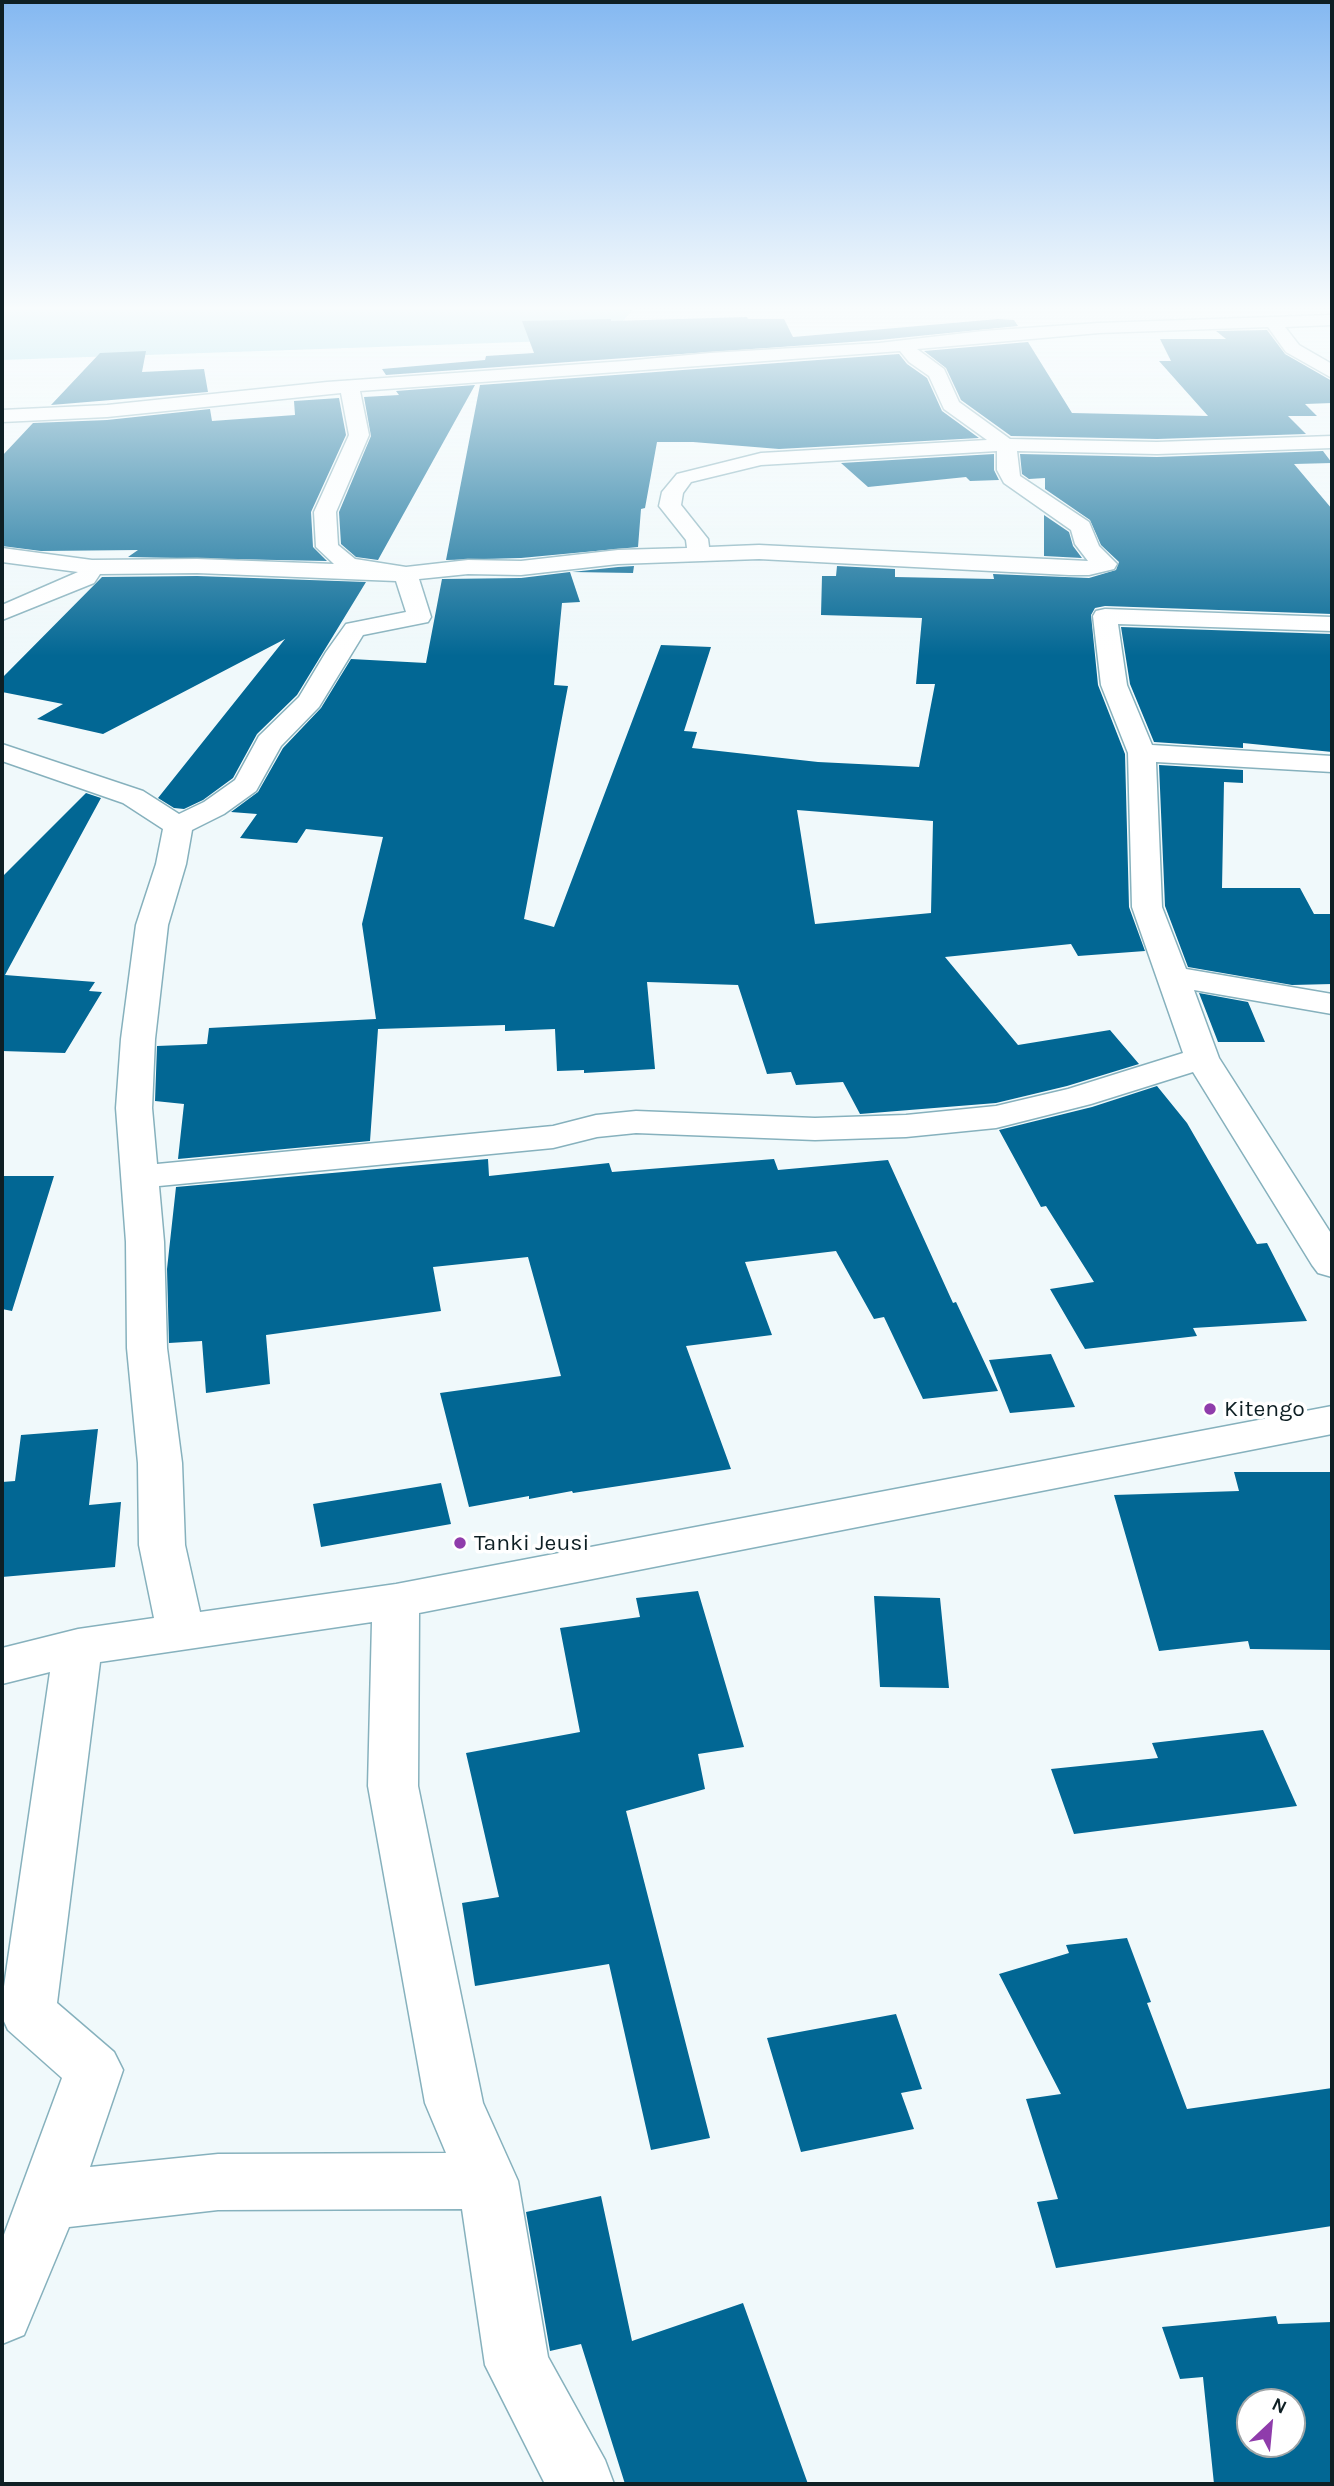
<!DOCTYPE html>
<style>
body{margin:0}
#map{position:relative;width:1334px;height:2486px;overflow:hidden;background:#f0f9fb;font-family:Karla,sans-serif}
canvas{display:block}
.frame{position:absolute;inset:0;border:4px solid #0e1f24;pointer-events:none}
.north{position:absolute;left:1236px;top:2388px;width:70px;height:70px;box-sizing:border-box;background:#fff;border:2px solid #9fa5a7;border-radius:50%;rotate:26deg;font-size:19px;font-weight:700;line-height:28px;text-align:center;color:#0e1f24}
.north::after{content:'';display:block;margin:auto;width:24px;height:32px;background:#8f3cab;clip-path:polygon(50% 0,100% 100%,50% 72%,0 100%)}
</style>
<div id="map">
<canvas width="1334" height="2486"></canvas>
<div class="frame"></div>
<div class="north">N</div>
</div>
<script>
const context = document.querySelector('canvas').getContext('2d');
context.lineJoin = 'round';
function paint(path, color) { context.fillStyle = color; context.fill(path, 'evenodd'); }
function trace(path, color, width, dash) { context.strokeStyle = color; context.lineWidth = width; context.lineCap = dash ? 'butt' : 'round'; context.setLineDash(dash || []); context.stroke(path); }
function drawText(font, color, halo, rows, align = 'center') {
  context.font = font + ' Karla,sans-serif'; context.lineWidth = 7; context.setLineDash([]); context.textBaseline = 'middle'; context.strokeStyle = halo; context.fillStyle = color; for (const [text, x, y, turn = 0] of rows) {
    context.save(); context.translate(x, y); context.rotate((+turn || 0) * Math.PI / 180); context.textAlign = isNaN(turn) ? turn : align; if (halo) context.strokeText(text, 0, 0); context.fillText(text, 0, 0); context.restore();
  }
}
paint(new Path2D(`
 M 2,308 L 634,308 L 608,339 L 2,360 Z`), '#94d7e9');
paint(new Path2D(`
 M 747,317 L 748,319 L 784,319 L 793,337 L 998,319 L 1014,320 L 1018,326 L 879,340 L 386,375 L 382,369 L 485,360 L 486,356 L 534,353 L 522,321 L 611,319 L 611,321 Z
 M 1267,330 L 1285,354 L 1332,381 L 1332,403 L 1305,404 L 1317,416 L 1288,416 L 1306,434 L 1157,439 L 1011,436 L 961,400 L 946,368 L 924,351 L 1028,342 L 1072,413 L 1208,416 L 1159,361 L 1171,361 L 1160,339 L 1226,339 L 1216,331 Z
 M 146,351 L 142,372 L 204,369 L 208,392 L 51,405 L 100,353 Z
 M 899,354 L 907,364 L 927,378 L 942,411 L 979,438 L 779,449 L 693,442 L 657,442 L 645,508 L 641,509 L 638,547 L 521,558 L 446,560 L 480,385 Z
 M 475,385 L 378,560 L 356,557 L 341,544 L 339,512 L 371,436 L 364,397 L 399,395 L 396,391 Z
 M 339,398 L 346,435 L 311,512 L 313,547 L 327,561 L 128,557 L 138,550 L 41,551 L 2,546 L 2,456 L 33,423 L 107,420 L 210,409 L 212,421 L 295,415 L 294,401 Z
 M 1323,451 L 1332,463 L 1294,464 L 1332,509 L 1332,614 L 1105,606 L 1095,608 L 1091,615 L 1098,685 L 1125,754 L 1129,907 L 1145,951 L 1078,956 L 1071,944 L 945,957 L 1018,1045 L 1110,1030 L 1139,1064 L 1067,1086 L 996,1103 L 860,1114 L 843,1082 L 796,1085 L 791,1072 L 767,1074 L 738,985 L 647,982 L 655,1069 L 584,1073 L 584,1070 L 557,1071 L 555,1029 L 505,1031 L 505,1025 L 378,1029 L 370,1141 L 178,1159 L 184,1104 L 155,1101 L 157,1046 L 207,1044 L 209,1028 L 376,1019 L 362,924 L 383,837 L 306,829 L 297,843 L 240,838 L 257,814 L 231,812 L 258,792 L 283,748 L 321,708 L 351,659 L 426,663 L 442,579 L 521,578 L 570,572 L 580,602 L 562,603 L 554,685 L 568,686 L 524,919 L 554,927 L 661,645 L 711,647 L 684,731 L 697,732 L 692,748 L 818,762 L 919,767 L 935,684 L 916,684 L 922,618 L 821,615 L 822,576 L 836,576 L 837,566 L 895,569 L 895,577 L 994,579 L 993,574 L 1089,578 L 1116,570 L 1119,562 L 1101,545 L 1090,520 L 1045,489 L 1045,478 L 1029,479 L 1022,474 L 1020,454 L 1157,457 ZM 797,810 L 933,821 L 931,913 L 815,924 Z
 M 994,454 L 994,470 L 999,480 L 970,481 L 966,477 L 868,487 L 841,463 Z
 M 1044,515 L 1069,532 L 1073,546 L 1082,558 L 1044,556 Z
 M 634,566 L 633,573 L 572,572 L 618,567 Z
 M 197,576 L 366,582 L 297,695 L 257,734 L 233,778 L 203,800 L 184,809 L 174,808 L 158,798 L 285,639 L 103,734 L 37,719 L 63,704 L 2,692 L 2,678 L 102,577 Z
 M 1121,627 L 1332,634 L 1332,752 L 1243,743 L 1243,748 L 1154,742 L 1130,684 Z
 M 1159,765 L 1243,770 L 1243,783 L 1224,782 L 1222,888 L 1300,888 L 1314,914 L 1332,914 L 1332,984 L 1292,985 L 1188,967 L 1165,906 Z
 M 86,793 L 101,798 L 5,975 L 95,982 L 89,991 L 102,992 L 65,1053 L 2,1051 L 2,877 Z
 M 1199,993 L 1248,1002 L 1265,1042 L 1218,1042 Z
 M 1157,1086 L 1187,1123 L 1257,1244 L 1267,1243 L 1307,1321 L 1193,1328 L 1197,1336 L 1085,1349 L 1050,1289 L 1094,1282 L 1046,1206 L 1041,1207 L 999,1130 L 1092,1107 Z
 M 488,1159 L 489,1176 L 609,1163 L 612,1172 L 774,1159 L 778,1170 L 888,1160 L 953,1303 L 956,1302 L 998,1391 L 923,1399 L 884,1317 L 874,1319 L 836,1251 L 745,1262 L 772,1335 L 686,1346 L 731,1469 L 573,1493 L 572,1491 L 529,1499 L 529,1496 L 469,1507 L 440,1393 L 561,1376 L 528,1257 L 433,1267 L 441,1311 L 266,1335 L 270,1384 L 206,1393 L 202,1341 L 169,1343 L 167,1269 L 176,1187 Z
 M 2,1176 L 54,1176 L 12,1311 L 2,1309 Z
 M 1051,1354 L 1075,1407 L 1010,1413 L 989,1360 Z
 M 98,1429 L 89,1505 L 121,1502 L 115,1567 L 2,1577 L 2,1482 L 15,1481 L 21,1435 Z
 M 1234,1472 L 1332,1472 L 1332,1650 L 1250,1649 L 1248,1641 L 1159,1651 L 1114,1495 L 1239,1491 Z
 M 441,1483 L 451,1524 L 321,1547 L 313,1504 Z
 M 698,1591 L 744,1747 L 698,1754 L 705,1789 L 626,1811 L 710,2138 L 651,2150 L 609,1964 L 475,1986 L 462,1903 L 499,1897 L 466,1753 L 580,1732 L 560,1628 L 640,1617 L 636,1598 Z
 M 874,1596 L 940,1598 L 949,1688 L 880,1687 Z
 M 1263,1730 L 1297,1806 L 1074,1834 L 1051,1769 L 1158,1758 L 1152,1743 Z
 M 1127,1938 L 1151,2002 L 1147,2003 L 1187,2109 L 1332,2088 L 1332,2226 L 1056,2268 L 1037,2202 L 1058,2199 L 1026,2099 L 1061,2094 L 999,1974 L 1069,1953 L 1066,1945 Z
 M 896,2014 L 922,2089 L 901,2093 L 914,2129 L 801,2152 L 767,2038 Z
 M 601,2196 L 632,2341 L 743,2303 L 808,2484 L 625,2484 L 581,2344 L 550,2351 L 526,2212 Z
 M 1276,2316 L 1278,2324 L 1332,2322 L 1332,2484 L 1214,2484 L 1203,2377 L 1180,2379 L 1162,2327 ZM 1250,2402 L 1292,2402 L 1292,2444 L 1250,2444 Z`), '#026794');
const minor = new Path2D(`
 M 1332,315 L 1332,325 L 1285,327 L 1299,345 L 1332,364 L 1332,378 L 1286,352 L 1268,327 L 1099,333 L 917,349 L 944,369 L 959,402 L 1010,439 L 1157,442 L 1332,436 L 1332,448 L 1157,454 L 1017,451 L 1020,476 L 1089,522 L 1099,546 L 1117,564 L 1114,569 L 1089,575 L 1069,575 L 759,559 L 618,564 L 521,575 L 468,574 L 419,579 L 431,617 L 428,622 L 363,635 L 319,707 L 281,746 L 256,791 L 224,814 L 192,830 L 186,864 L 168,925 L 155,1039 L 152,1108 L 157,1164 L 553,1126 L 596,1115 L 636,1111 L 815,1118 L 906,1115 L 996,1106 L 1068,1089 L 1183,1053 L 1132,907 L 1128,753 L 1101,685 L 1093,616 L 1096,611 L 1105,609 L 1332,617 L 1332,631 L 1118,624 L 1127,685 L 1152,745 L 1332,756 L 1332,772 L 1156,762 L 1162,907 L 1186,969 L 1332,994 L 1332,1014 L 1194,990 L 1219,1058 L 1332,1235 L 1332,1277 L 1318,1273 L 1312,1265 L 1193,1072 L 1091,1104 L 996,1128 L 906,1137 L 815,1140 L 636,1133 L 597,1137 L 553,1148 L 159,1186 L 164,1242 L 167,1348 L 182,1463 L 185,1545 L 200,1612 L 396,1584 L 1332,1406 L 1332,1434 L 419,1613 L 418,1786 L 483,2103 L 518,2181 L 548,2357 L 605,2460 L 614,2484 L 545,2484 L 485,2365 L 462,2209 L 218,2210 L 69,2227 L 24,2335 L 2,2344 L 2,2240 L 62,2078 L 8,2030 L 2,2017 L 2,2000 L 50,1672 L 2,1684 L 2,1648 L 78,1629 L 154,1618 L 139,1545 L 138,1463 L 127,1348 L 126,1242 L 116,1108 L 121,1039 L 136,925 L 156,864 L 163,829 L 123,803 L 2,761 L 2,744 L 143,791 L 179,814 L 204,802 L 235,780 L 259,736 L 299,697 L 326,652 L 346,624 L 406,612 L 396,581 L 197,573 L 100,574 L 94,583 L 2,620 L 2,605 L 78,572 L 2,562 L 2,548 L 92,560 L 197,559 L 334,564 L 316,547 L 314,512 L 349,435 L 341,393 L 107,417 L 2,422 L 2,410 L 107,405 L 327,382 L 625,361 L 710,353 L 879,343 L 983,331 L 1099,323 ZM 900,351 L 909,362 L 929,376 L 944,409 L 987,440 L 761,453 L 677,474 L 662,492 L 659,506 L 686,540 L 687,548 L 618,550 L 521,561 L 468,560 L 406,567 L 355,559 L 338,545 L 336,512 L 369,435 L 360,391 ZM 997,451 L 997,470 L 1004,483 L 1071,530 L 1075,544 L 1088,561 L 759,545 L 709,547 L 708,539 L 681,505 L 683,493 L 691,482 L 761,465 ZM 372,1622 L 368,1786 L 425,2103 L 446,2153 L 218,2154 L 90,2167 L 123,2070 L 114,2052 L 57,2003 L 100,1662 Z`);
trace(minor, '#86b1bd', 3);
paint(minor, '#fff');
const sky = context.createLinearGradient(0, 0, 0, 656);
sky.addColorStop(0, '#84b8f1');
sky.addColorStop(0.47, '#f8fcfd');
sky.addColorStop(1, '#f8fcfd00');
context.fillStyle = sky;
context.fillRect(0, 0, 1334, 656);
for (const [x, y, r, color] of [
 [1210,1409,7,"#8f3cab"],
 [460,1543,7,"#8f3cab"]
]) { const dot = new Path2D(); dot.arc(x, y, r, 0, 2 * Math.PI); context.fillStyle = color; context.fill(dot); trace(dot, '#fff', 2.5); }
drawText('23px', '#0e1f24', '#fff', [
 ["Kitengo",1224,1409],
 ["Tanki Jeusi",474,1543]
], 'left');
</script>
